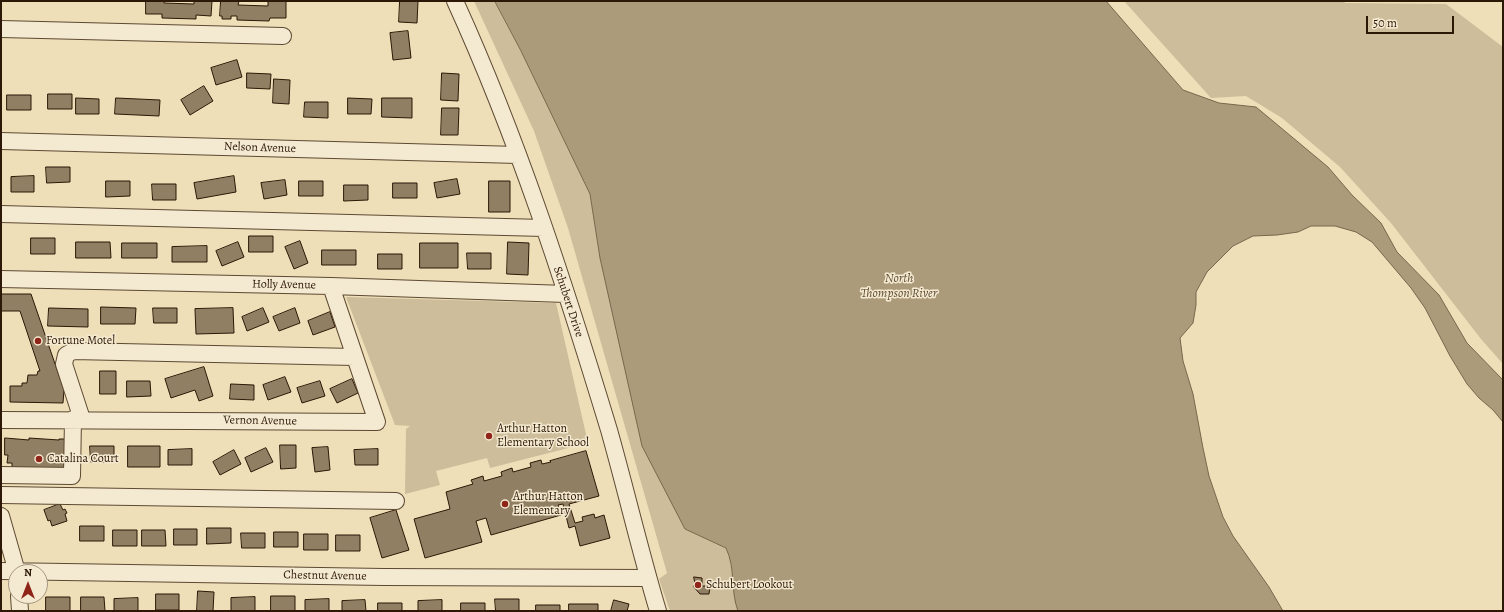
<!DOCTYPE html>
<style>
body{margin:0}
#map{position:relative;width:1504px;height:612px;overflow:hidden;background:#eedfb8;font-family:Alegreya,serif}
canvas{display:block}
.frame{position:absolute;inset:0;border:2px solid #2d1706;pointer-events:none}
.north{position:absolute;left:8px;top:564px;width:40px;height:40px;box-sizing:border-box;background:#f4ead1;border:1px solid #a49680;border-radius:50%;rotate:0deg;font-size:11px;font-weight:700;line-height:16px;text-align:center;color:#2d1706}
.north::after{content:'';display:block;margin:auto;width:14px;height:18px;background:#8f2418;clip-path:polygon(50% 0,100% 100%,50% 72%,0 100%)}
.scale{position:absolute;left:1366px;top:16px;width:88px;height:18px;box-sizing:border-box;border:2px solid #2d1706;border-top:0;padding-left:5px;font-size:12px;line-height:14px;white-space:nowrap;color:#2d1706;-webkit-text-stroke:3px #f4ead1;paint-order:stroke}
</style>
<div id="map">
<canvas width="1504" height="612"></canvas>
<div class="frame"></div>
<div class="north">N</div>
<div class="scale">50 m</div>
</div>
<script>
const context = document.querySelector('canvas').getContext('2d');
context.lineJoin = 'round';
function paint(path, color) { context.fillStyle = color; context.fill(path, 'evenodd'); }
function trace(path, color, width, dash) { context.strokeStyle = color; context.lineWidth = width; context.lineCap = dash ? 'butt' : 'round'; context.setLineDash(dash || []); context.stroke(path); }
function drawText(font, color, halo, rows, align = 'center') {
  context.font = font + ' Alegreya,serif'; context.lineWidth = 3; context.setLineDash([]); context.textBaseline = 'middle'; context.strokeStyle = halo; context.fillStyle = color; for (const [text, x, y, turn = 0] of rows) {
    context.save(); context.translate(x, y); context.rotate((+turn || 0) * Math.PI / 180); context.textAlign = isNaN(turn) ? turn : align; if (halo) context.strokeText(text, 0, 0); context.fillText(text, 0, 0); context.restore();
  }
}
paint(new Path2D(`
 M 474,1 L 495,1 L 521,51 L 590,194 L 600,258 L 613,313 L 685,529 L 726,548 C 736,569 730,590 738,611 L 670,611 L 659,579 L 667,573 L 568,228 L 534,131 Z
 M 1124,1 L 1344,1 L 1345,3 L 1446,4 L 1503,47 L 1503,364 L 1481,339 L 1391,223 L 1340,167 L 1282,118 L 1246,96 L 1211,98 Z
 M 346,297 L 556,303 L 588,443 L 490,468 L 487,458 L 436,471 L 440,485 L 405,494 L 406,429 L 410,426 L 395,425 Z`), '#cdbd9a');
const water = new Path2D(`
 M 495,1 L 1106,1 L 1183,90 L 1219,103 L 1256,107 L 1328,167 L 1352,195 L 1381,223 L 1397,252 L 1439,295 L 1467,343 L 1503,380 L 1503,422 L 1493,410 L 1479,398 L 1467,384 L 1450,356 L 1425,308 L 1411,288 L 1372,242 L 1356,232 L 1335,226 L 1311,226 L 1298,232 L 1277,235 L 1253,236 L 1233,246 L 1207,272 L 1196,292 L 1196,305 L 1193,323 L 1180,338 L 1183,361 L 1193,394 L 1203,448 L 1209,476 L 1223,517 L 1233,536 L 1269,587 L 1283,611 L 738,611 C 730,590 736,569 726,548 L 685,529 L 642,446 L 600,258 L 590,194 L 521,51 Z`);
paint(water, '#ac9b7b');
trace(water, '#79664c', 1);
const building = new Path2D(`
 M 146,1 L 164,1 L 164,3 L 194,4 L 194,1 L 212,1 L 211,16 L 196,15 L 196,19 L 162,18 L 162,14 L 146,14 Z
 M 221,1 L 239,1 L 238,5 L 268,6 L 268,1 L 286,1 L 286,18 L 270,18 L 269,21 L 237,20 L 237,16 L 231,16 L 231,19 L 222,19 L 222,16 L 220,16 Z
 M 400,1 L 418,1 L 417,23 L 399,22 Z
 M 408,31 L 411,58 L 393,60 L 390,33 Z
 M 237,60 L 242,77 L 216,85 L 211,68 Z
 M 247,73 L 271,74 L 270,89 L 247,88 Z
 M 442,73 L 459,74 L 458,101 L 441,100 Z
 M 274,79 L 290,80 L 289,104 L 273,103 Z
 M 204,86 L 213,101 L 190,115 L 181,100 Z
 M 48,94 L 72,94 L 72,109 L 48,109 Z
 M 7,95 L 31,95 L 31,110 L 7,110 Z
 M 76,98 L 99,99 L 99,114 L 76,114 Z
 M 116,98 L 160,100 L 159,116 L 115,114 Z
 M 348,98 L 372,99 L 371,114 L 348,114 Z
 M 382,98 L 412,98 L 412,118 L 382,117 Z
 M 305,102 L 328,102 L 328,118 L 304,117 Z
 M 442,108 L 459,108 L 458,135 L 441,135 Z
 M 46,167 L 70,167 L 70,182 L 47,183 Z
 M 34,176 L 34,192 L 11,192 L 11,177 Z
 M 234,176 L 236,192 L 197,199 L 194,183 Z
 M 457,179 L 460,194 L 437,198 L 434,183 Z
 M 285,180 L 287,195 L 264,199 L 261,183 Z
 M 106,181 L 130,181 L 130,196 L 106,197 Z
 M 299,181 L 323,181 L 323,196 L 299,196 Z
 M 489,181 L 510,181 L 510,212 L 489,212 Z
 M 393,183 L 417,183 L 417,198 L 393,198 Z
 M 152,184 L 176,184 L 176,200 L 153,200 Z
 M 344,185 L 368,185 L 368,200 L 344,201 Z
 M 249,236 L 273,236 L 273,252 L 249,252 Z
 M 31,238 L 55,238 L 55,254 L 31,254 Z
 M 300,241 L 308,263 L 294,269 L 285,247 Z
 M 76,242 L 110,242 L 111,258 L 76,258 Z
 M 238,242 L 244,257 L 222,266 L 216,251 Z
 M 508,242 L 529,243 L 528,275 L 507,274 Z
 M 122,243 L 157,243 L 157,258 L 122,258 Z
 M 420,243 L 458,243 L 458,268 L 420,268 Z
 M 207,246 L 207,262 L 172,262 L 172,247 Z
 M 322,250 L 356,250 L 356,265 L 322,265 Z
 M 467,253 L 491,253 L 491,269 L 468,269 Z
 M 378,254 L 402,254 L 402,269 L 378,269 Z
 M 1,294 L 31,294 L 64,390 L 63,403 L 10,402 L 10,386 L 22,386 L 22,383 L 27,383 L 28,375 L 37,375 L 38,371 L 40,371 L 20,311 L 1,311 Z
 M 101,307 L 136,308 L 135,324 L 101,324 Z
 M 49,308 L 88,309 L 88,327 L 48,326 Z
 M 153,308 L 177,308 L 177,323 L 154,323 Z
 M 233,308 L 234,333 L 196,334 L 195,309 Z
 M 263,308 L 269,322 L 247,331 L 242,317 Z
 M 295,308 L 300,323 L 279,331 L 273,317 Z
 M 330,312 L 335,327 L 313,335 L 308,321 Z
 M 204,367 L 213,396 L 199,401 L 195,390 L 171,398 L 165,379 Z
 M 100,371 L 116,371 L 116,394 L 100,394 Z
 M 285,377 L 291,392 L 268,400 L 263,385 Z
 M 352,379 L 358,393 L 337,403 L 330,389 Z
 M 127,381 L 150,381 L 151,396 L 127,397 Z
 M 320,381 L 325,396 L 302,403 L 297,388 Z
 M 231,384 L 254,385 L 254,400 L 230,399 Z
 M 5,438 L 29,440 L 29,438 L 59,440 L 59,439 L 69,439 L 66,474 L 12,473 L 12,463 L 7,463 L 8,455 L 5,455 Z
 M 280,445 L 296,445 L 296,468 L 281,469 Z
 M 90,446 L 114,446 L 114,462 L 91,462 Z
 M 128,446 L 160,446 L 160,467 L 128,467 Z
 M 328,447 L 330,470 L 315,472 L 312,448 Z
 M 266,448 L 273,462 L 251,472 L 245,458 Z
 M 192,449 L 192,465 L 168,465 L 168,450 Z
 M 378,449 L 378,465 L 355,465 L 354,450 Z
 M 234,450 L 241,464 L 220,475 L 213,462 Z
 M 586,451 L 599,496 L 569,504 L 575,523 L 583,521 L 582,517 L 594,514 L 595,518 L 604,515 L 610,538 L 580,546 L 575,526 L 569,528 L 563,504 L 558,505 L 561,515 L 491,535 L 486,518 L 476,521 L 482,542 L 425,558 L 414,519 L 450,509 L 446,492 L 473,484 L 471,480 L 483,476 L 484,481 L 502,476 L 501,472 L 512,468 L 513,472 L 531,467 L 530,463 L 541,460 L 542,464 L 551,462 L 550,461 Z
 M 60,504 L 63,510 L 65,509 L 67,513 L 65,514 L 67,521 L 52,526 L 50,520 L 48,521 L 44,510 Z
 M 396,510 L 409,550 L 382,558 L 370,518 Z
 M 80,526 L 104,526 L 104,541 L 80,541 Z
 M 207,528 L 231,528 L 231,543 L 207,544 Z
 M 174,529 L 197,529 L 197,545 L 174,545 Z
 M 113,530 L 137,530 L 137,546 L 113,546 Z
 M 142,530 L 165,530 L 166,546 L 142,546 Z
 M 274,532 L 298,532 L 298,547 L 274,547 Z
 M 241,533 L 265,533 L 265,548 L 242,548 Z
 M 304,534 L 328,534 L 328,550 L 304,550 Z
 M 336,535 L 360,535 L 360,551 L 336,551 Z
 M 694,577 L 702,578 L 702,586 L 710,586 L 709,594 L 700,594 L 693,586 L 695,585 Z
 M 198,591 L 214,592 L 213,611 L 197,611 Z
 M 156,594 L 179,594 L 179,610 L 156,610 Z
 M 271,596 L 295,596 L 295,611 L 271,611 Z
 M 46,597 L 70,597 L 70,611 L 46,611 Z
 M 81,597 L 104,597 L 105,611 L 81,611 Z
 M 255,597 L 255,611 L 231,611 L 231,598 Z
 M 138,598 L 138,611 L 114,611 L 114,599 Z
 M 329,599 L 329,611 L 305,611 L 305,600 Z
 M 495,599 L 519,599 L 519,611 L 496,611 Z
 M 365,600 L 366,611 L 342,611 L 342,601 Z
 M 442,600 L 442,611 L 418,611 L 418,601 Z
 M 614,600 L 629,604 L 627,611 L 611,611 Z
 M 378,603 L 402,603 L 402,611 L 378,611 Z
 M 461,603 L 485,603 L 485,611 L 461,611 Z
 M 569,604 L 598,604 L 598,611 L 569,611 Z
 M 536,605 L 560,605 L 560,611 L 536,611 Z`);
paint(building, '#917f63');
trace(building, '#2d1706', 1);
const minor = new Path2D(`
 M 455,1 C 518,139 565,285 609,430 C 626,490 640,551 658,611
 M 1,29 L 283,36
 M 1,141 L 518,155
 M 1,214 L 544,228
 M 1,279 L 331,286 L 566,294
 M 82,419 L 64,364 L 66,355 L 73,351 L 355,357
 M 1,420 L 377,422 L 331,286
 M 1,475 L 72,476 L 73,419
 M 1,495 L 396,501
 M 1,516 L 17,572
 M 1,571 L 384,577 L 648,578
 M 19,596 L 20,611`);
trace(minor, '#5d4932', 18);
trace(minor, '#f4ead1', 16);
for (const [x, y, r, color] of [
 [38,341,4,"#8f2418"],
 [489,436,4,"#8f2418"],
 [39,459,4,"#8f2418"],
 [505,504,4,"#8f2418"],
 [698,585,4,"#8f2418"]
]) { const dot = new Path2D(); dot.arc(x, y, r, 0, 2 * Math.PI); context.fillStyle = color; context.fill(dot); trace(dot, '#f4ead1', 1.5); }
drawText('12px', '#2d1706', '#f4ead1', [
 ["Nelson Avenue",260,148,2],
 ["Holly Avenue",284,285,1],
 ["Schubert Drive",568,302,72],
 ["Vernon Avenue",260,421,1],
 ["Chestnut Avenue",325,576,1]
]);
drawText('12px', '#2d1706', '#f4ead1', [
 ["Fortune Motel",46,341],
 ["Arthur Hatton",497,429],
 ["Elementary School",497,443],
 ["Catalina Court",47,459],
 ["Arthur Hatton",513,497],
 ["Elementary",513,511],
 ["Schubert Lookout",706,585]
], 'left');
drawText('italic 13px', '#604c35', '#f4ead1', [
 ["North",899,279],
 ["Thompson River",899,294]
]);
</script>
